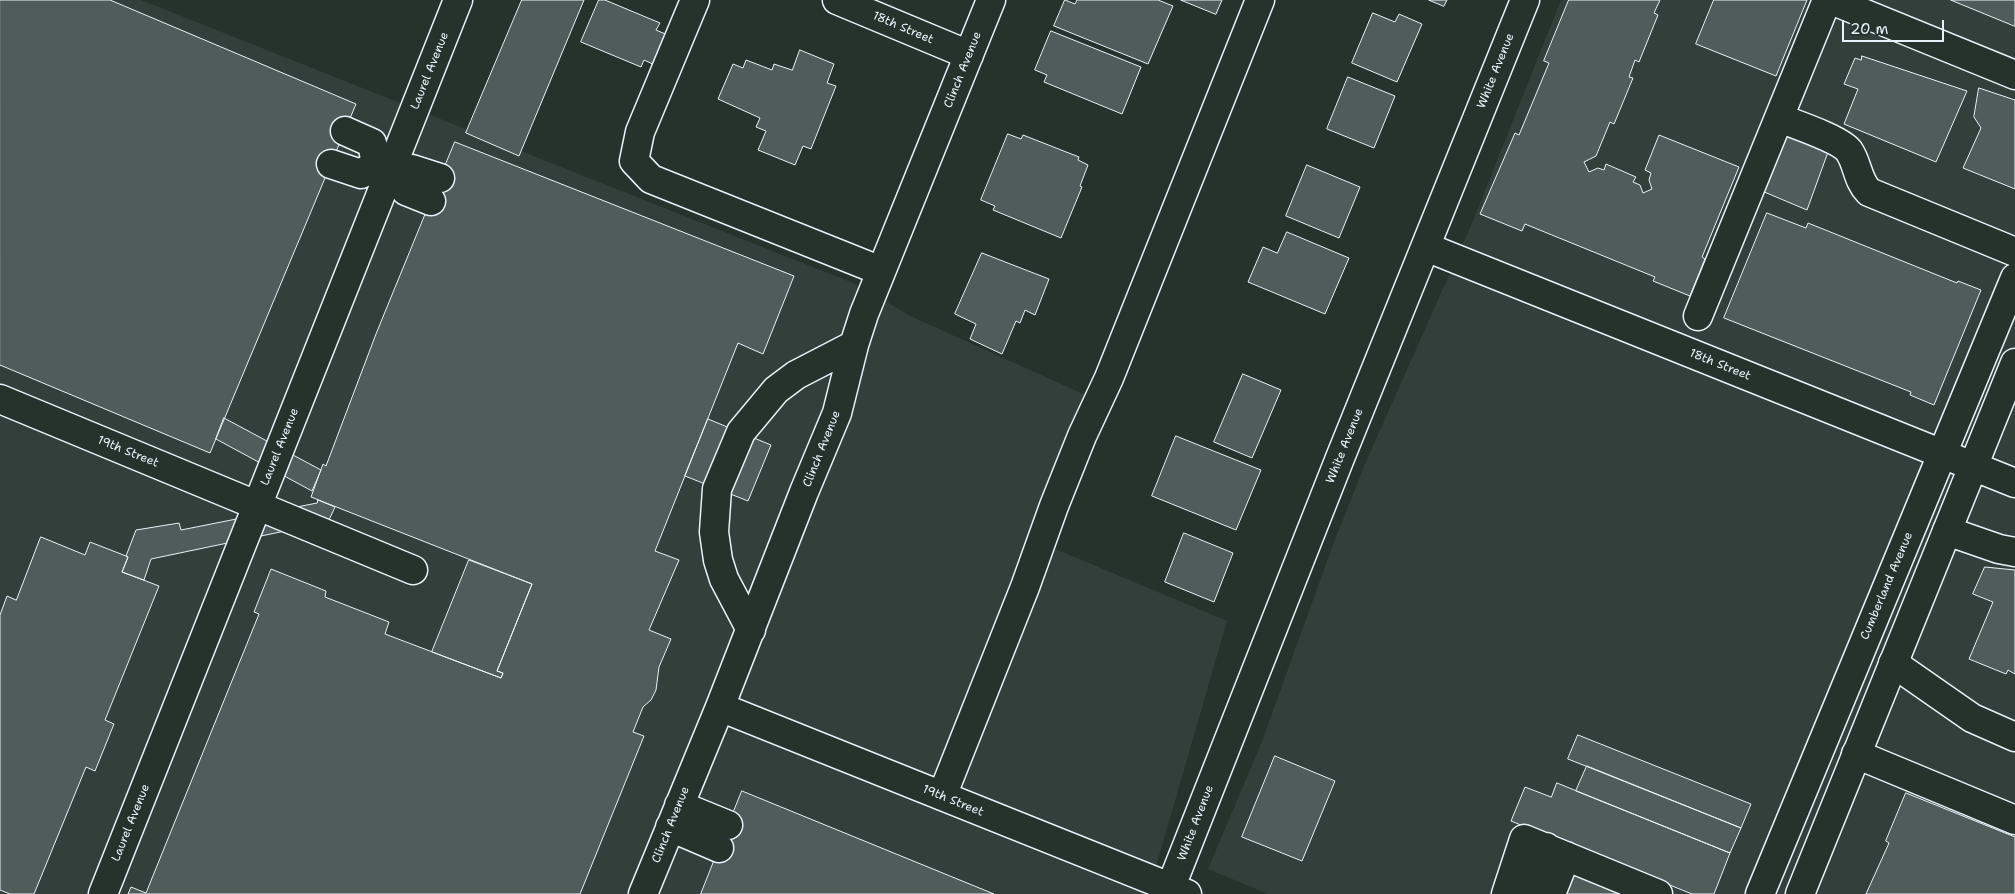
<!DOCTYPE html>
<style>
body{margin:0}
#map{position:relative;width:2015px;height:894px;overflow:hidden;background:#26332d;font-family:"Shantell Sans",sans-serif}
canvas{display:block}
.scale{position:absolute;left:1842px;top:20px;width:102px;height:22px;box-sizing:border-box;border:2px solid #e8f1f8;border-top:0;padding-left:6px;font-size:15px;line-height:18px;white-space:nowrap;color:#e8f1f8;-webkit-text-stroke:4px #26332d;paint-order:stroke}
</style>
<div id="map">
<canvas width="2015" height="894"></canvas>
<div class="scale">20 m</div>
</div>
<script>
const context = document.querySelector('canvas').getContext('2d');
context.lineJoin = 'round';
function paint(path, color) { context.fillStyle = color; context.fill(path, 'evenodd'); }
function trace(path, color, width, dash) { context.strokeStyle = color; context.lineWidth = width; context.lineCap = dash ? 'butt' : 'round'; context.setLineDash(dash || []); context.stroke(path); }
function drawText(font, color, halo, rows, align = 'center') {
  context.font = font + ' "Shantell Sans",sans-serif'; context.lineWidth = 5; context.setLineDash([]); context.textBaseline = 'middle'; context.strokeStyle = halo; context.fillStyle = color; for (const [text, x, y, turn = 0] of rows) {
    context.save(); context.translate(x, y); context.rotate((+turn || 0) * Math.PI / 180); context.textAlign = isNaN(turn) ? turn : align; if (halo) context.strokeText(text, 0, 0); context.fillText(text, 0, 0); context.restore();
  }
}
paint(new Path2D(`
 M 0,0 L 141,0 L 863,287 L 908,315 L 1090,397 L 1034,540 L 1227,621 L 1148,894 L 0,894 Z
 M 1561,0 L 2015,0 L 2015,894 L 1268,894 L 1208,869 L 1261,744 L 1334,542 L 1365,464 L 1471,226 Z`), '#333f3a');
const building = new Path2D(`
 M 0,0 L 110,0 L 356,104 L 210,453 L 0,365 Z
 M 522,0 L 584,0 L 519,156 L 466,133 Z
 M 599,0 L 605,0 L 660,23 L 656,30 L 670,36 L 657,66 L 644,60 L 641,67 L 581,42 Z
 M 1065,0 L 1075,4 L 1077,0 L 1158,0 L 1173,6 L 1148,64 L 1054,26 Z
 M 1181,0 L 1222,0 L 1216,14 Z
 M 1429,0 L 1447,0 L 1444,6 Z
 M 1569,0 L 1660,0 L 1654,13 L 1658,15 L 1639,62 L 1635,60 L 1629,77 L 1633,78 L 1614,124 L 1610,122 L 1596,156 L 1584,162 L 1589,172 L 1598,168 L 1604,170 L 1606,164 L 1636,177 L 1633,182 L 1640,185 L 1643,193 L 1652,189 L 1649,180 L 1651,173 L 1645,170 L 1659,135 L 1739,167 L 1702,257 L 1705,259 L 1690,296 L 1653,281 L 1655,277 L 1525,224 L 1522,231 L 1480,214 L 1515,133 L 1519,135 L 1549,63 L 1544,61 Z
 M 1714,0 L 1807,0 L 1776,76 L 1696,44 Z
 M 1951,0 L 2015,0 L 2015,26 Z
 M 1373,13 L 1395,22 L 1399,14 L 1422,24 L 1397,82 L 1352,63 Z
 M 1051,31 L 1141,67 L 1122,114 L 1044,82 L 1047,75 L 1035,70 Z
 M 800,50 L 834,64 L 827,83 L 836,86 L 811,149 L 803,146 L 795,165 L 758,150 L 766,131 L 756,127 L 760,118 L 718,99 L 733,64 L 743,68 L 746,60 L 772,70 L 774,64 L 792,70 Z
 M 1862,56 L 1967,91 L 1936,162 L 1844,124 L 1858,89 L 1844,84 L 1855,58 L 1861,60 Z
 M 1348,77 L 1395,96 L 1374,148 L 1327,129 Z
 M 1979,88 L 2015,100 L 2015,189 L 1963,168 L 1981,128 L 1974,117 Z
 M 1008,134 L 1021,139 L 1023,135 L 1079,157 L 1078,160 L 1088,165 L 1080,186 L 1082,187 L 1061,238 L 993,210 L 995,206 L 981,200 Z
 M 1785,135 L 1828,152 L 1807,210 L 1762,191 Z
 M 455,142 L 794,276 L 763,354 L 738,343 L 655,551 L 679,560 L 649,630 L 671,639 L 659,667 L 656,690 L 651,700 L 643,707 L 633,732 L 644,736 L 580,894 L 128,894 L 131,887 L 146,893 L 259,614 L 254,612 L 271,569 L 326,591 L 325,597 L 389,622 L 385,634 L 501,678 L 503,673 L 497,671 L 532,584 L 311,497 L 323,464 L 326,466 L 376,334 Z
 M 1307,165 L 1360,187 L 1339,238 L 1286,216 Z
 M 1767,213 L 1806,228 L 1808,223 L 1957,283 L 1958,281 L 1981,290 L 1934,405 L 1910,395 L 1911,392 L 1724,318 Z
 M 1287,232 L 1349,258 L 1325,314 L 1248,282 L 1263,247 L 1277,253 Z
 M 982,253 L 1049,279 L 1035,315 L 1025,310 L 1020,323 L 1016,321 L 1002,354 L 970,339 L 976,324 L 955,314 Z
 M 1243,374 L 1281,390 L 1252,458 L 1214,442 Z
 M 224,418 L 321,470 L 312,491 L 216,439 Z
 M 708,419 L 771,445 L 748,501 L 685,476 Z
 M 1176,436 L 1261,470 L 1236,530 L 1152,496 Z
 M 318,500 L 335,507 L 328,522 L 151,559 L 144,580 L 122,572 L 128,557 L 126,556 L 136,530 L 179,523 L 181,530 L 317,503 Z
 M 1184,533 L 1233,553 L 1214,602 L 1165,582 Z
 M 41,537 L 85,555 L 90,542 L 126,556 L 128,557 L 122,572 L 159,586 L 105,720 L 114,724 L 95,771 L 86,767 L 34,894 L 10,894 L 0,890 L 0,615 L 7,596 L 16,600 Z
 M 469,560 L 532,584 L 497,671 L 503,673 L 501,678 L 432,652 Z
 M 1985,567 L 2015,570 L 2015,674 L 2008,670 L 2006,674 L 1969,659 L 1993,602 L 1973,594 Z
 M 1578,735 L 1751,804 L 1741,828 L 1568,759 Z
 M 1275,756 L 1335,781 L 1302,861 L 1242,837 Z
 M 1587,766 L 1741,828 L 1730,853 L 1576,791 Z
 M 1557,783 L 1730,853 L 1714,894 L 1692,894 L 1511,821 L 1525,787 L 1551,797 Z
 M 742,791 L 994,894 L 701,894 Z
 M 1906,793 L 2015,837 L 2015,894 L 1866,894 L 1889,843 L 1886,841 Z
 M 1574,874 L 1624,894 L 1566,894 Z`);
paint(building, '#505c59');
trace(building, '#e8f1f8', 1);
const minor = new Path2D(`
 M 695,0 L 640,132 L 634,161 L 651,179 L 881,271
 M 837,0 L 969,55
 M 1831,0 L 2015,75
 M 1779,118 C 1794,124 1840,139 1849,151 C 1858,164 1857,180 1869,192 L 2015,252
 M 345,131 L 372,143 L 376,164
 M 331,164 L 361,174 L 376,164
 M 403,177 L 406,191 L 431,201
 M 403,177 L 412,169 L 440,178
 M 1426,247 L 2015,483
 M 1698,316 L 1827,0
 M 0,399 L 413,570
 M 1947,531 L 1999,549 L 2015,552
 M 751,630 L 724,579 L 718,560 L 714,532 L 717,489 L 741,432 L 776,390 L 796,375 L 854,345
 M 1893,663 L 1972,718 L 2015,737
 M 720,707 L 1187,894
 M 1856,754 L 2015,820
 M 942,796 L 1025,587 L 1054,506 L 1082,436 L 1109,378 L 1260,0
 M 679,805 L 728,825
 M 670,827 L 719,848
 M 103,894 L 458,0
 M 643,894 L 720,707 L 804,492 L 837,413 L 854,345 L 864,314 L 991,0
 M 1168,894 L 1340,458 L 1525,0
 M 1506,894 L 1524,839 L 1658,894
 M 1529,894 L 1546,847
 M 1551,894 L 1566,856`);
const major = new Path2D(`
 M 1760,894 L 2015,278
 M 1800,894 L 2015,363`);
trace(minor, '#e8f1f8', 31);
trace(major, '#e8f1f8', 31);
trace(minor, '#26332d', 28);
trace(major, '#26332d', 28);
drawText('12px', '#e8f1f8', '#26332d', [
 ["18th Street",903,28,23],
 ["Clinch Avenue",963,70,-68],
 ["Laurel Avenue",430,71,-68],
 ["White Avenue",1496,71,-68],
 ["18th Street",1720,365,22],
 ["White Avenue",1345,446,-68],
 ["Laurel Avenue",280,447,-68],
 ["Clinch Avenue",822,449,-68],
 ["19th Street",128,452,22],
 ["Cumberland Avenue",1887,586,-67],
 ["19th Street",953,801,22],
 ["Laurel Avenue",131,823,-68],
 ["White Avenue",1196,823,-69],
 ["Clinch Avenue",671,825,-68]
]);
</script>
